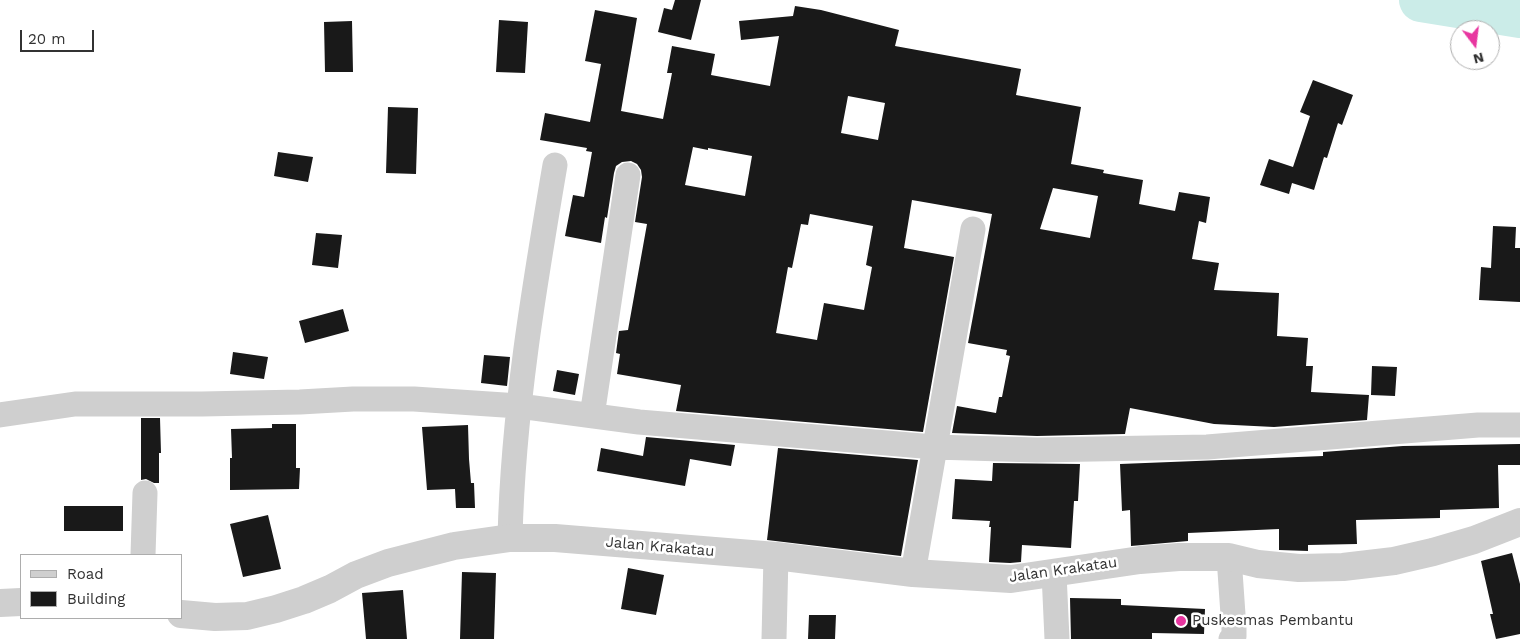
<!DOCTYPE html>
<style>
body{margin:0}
#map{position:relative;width:1520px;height:639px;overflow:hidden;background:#fff;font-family:"Work Sans",sans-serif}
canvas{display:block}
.legend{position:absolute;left:20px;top:554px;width:162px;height:65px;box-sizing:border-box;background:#fff;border:1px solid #adadad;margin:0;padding:6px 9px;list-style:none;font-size:15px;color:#323232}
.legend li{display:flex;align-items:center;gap:10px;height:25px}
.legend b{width:25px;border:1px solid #adadad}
.north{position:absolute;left:1450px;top:20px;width:50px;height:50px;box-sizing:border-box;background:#fff;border:1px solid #adadad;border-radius:50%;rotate:165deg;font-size:14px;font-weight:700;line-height:20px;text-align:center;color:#323232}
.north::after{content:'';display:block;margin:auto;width:18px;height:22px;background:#e836a0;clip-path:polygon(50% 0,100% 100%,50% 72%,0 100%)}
.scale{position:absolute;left:20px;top:30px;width:74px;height:22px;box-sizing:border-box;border:2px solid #323232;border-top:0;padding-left:6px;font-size:15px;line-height:18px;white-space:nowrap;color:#323232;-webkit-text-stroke:4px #fff;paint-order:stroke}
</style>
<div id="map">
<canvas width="1520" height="639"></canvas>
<ul class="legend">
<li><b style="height:6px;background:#cfcfcf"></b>Road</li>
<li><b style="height:14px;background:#191919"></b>Building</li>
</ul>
<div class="north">N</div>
<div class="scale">20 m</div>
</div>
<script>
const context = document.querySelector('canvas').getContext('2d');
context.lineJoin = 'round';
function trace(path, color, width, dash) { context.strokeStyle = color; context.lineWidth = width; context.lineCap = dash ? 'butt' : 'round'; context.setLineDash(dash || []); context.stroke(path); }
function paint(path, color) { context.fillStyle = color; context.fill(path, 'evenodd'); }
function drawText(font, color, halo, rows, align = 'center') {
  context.font = font + ' "Work Sans",sans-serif'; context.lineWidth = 5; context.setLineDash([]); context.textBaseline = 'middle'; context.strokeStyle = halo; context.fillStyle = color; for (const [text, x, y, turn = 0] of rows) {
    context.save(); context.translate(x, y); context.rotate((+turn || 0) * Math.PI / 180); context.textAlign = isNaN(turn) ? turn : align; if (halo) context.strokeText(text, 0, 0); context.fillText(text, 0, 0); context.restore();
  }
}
trace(new Path2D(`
 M 1421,0 L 1520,16`), '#cbece8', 44);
paint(new Path2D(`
 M 675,0 L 701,0 L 691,40 L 658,32 L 664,8 L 672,10 Z
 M 795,6 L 821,10 L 899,30 L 895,46 L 1021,69 L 1016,95 L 1081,107 L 1071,164 L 1104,170 L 1103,173 L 1143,180 L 1139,204 L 1175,211 L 1179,192 L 1210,197 L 1206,223 L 1199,221 L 1192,259 L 1219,263 L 1214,290 L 1279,293 L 1277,336 L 1308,338 L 1306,366 L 1313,366 L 1311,392 L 1369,395 L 1367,420 L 1274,427 L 1214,424 L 1130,408 L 1125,434 L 1037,436 L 952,433 L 957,406 L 996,413 L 999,397 L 1002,397 L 1010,356 L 1006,355 L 1007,350 L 968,343 L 992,214 L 912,200 L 904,248 L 954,257 L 923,432 L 676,411 L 681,385 L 617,374 L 620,354 L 616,353 L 619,331 L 628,330 L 647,224 L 635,222 L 642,177 L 641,170 L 637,164 L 631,161 L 622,162 L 616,166 L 614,173 L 607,218 L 605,217 L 601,243 L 565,236 L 573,195 L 584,197 L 592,152 L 586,151 L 587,148 L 540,140 L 545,113 L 590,122 L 601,64 L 585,61 L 595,10 L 637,18 L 621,111 L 663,119 L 672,73 L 667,73 L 672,46 L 715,54 L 711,75 L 770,86 L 779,36 L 741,40 L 739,21 L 793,16 ZM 848,96 L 885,103 L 878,140 L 841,133 ZM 693,147 L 708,150 L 708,148 L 752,156 L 745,196 L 685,185 ZM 1053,188 L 1098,196 L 1090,238 L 1040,229 ZM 810,214 L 873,226 L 866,265 L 872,267 L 864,310 L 824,303 L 817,340 L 776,333 L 788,267 L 792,268 L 801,224 L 808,225 Z
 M 499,20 L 528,22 L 525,73 L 496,72 Z
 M 352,21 L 353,72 L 325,72 L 324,22 Z
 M 1313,80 L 1353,95 L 1342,125 L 1338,123 L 1327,158 L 1324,157 L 1314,190 L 1292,183 L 1289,194 L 1260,185 L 1269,159 L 1293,167 L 1310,116 L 1300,112 Z
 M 388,107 L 418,108 L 416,174 L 386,173 Z
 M 278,152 L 313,157 L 308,182 L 274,176 Z
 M 1493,226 L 1516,227 L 1515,248 L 1520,248 L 1520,302 L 1479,300 L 1481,267 L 1491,268 Z
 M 316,233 L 342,235 L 338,268 L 312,265 Z
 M 343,309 L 349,331 L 305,343 L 299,321 Z
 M 233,352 L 268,357 L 264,379 L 230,374 Z
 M 484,355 L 510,357 L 507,386 L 481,383 Z
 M 1372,366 L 1397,367 L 1395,396 L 1371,395 Z
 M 557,370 L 579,374 L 575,395 L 553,391 Z
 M 141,418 L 160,418 L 161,453 L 159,453 L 159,483 L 154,483 L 146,479 L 141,480 Z
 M 272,424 L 296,424 L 296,468 L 300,468 L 299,489 L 230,490 L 230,458 L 232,458 L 231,429 L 272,428 Z
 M 468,425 L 469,459 L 471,483 L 474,483 L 475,508 L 456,508 L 455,489 L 427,490 L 422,427 Z
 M 646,437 L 735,445 L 731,466 L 690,459 L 685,486 L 597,471 L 601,448 L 643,456 Z
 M 1520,444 L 1520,465 L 1498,465 L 1499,508 L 1440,510 L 1440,518 L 1356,520 L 1357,544 L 1308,545 L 1308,551 L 1279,550 L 1279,529 L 1188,533 L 1188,541 L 1131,546 L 1130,510 L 1122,511 L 1120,464 L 1323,456 L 1323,452 L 1403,446 Z
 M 778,448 L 918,460 L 901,556 L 767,540 Z
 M 993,463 L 1080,464 L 1078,501 L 1074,501 L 1071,548 L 1022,545 L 1021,562 L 1010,563 L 989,562 L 991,527 L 989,527 L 990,521 L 952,519 L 955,479 L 992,481 Z
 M 64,506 L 123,506 L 123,531 L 64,531 Z
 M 268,515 L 281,569 L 243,577 L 230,524 Z
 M 1512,553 L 1520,584 L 1520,634 L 1496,639 L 1490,614 L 1493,614 L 1481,561 Z
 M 628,568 L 664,575 L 656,615 L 621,609 Z
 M 462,572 L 496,573 L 494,639 L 460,639 Z
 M 403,590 L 407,639 L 366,639 L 362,593 Z
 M 1070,598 L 1121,599 L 1121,605 L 1205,609 L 1204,634 L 1152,633 L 1152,639 L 1071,639 Z
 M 809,615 L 836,615 L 835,639 L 808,639 Z`), '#191919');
trace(new Path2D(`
 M 0,415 L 75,404 L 202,404 L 300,402 L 353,399 L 414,399 L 519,406 L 639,422 L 934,447 L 1037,450 L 1207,447 L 1478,425 L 1520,425
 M 592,416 L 628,175
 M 510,538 C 513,412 534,288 555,165
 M 143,555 L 145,493
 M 1229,557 L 1234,629 L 1234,636 L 1231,639
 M 913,573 L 973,229
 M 1054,573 L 1057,639
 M 774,639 L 776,556`), '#cfcfcf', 25);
trace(new Path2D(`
 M 0,603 L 21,602
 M 181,614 L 215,617 L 247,616 L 276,609 L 304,600 L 330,589 L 356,575 L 388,563 L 454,546 L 510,538 L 555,538 L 776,556 L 913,573 L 1011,579 L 1140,560 L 1179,557 L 1229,557 L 1258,564 L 1299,568 L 1343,567 L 1394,561 L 1433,552 L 1474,540 L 1520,522`), '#cfcfcf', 28);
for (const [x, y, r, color] of [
 [1181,621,6,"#e836a0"]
]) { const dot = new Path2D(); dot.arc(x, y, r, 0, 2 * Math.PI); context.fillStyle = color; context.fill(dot); trace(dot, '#fff', 2); }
drawText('15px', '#323232', '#fff', [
 ["Jalan Krakatau",660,547,5],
 ["Jalan Krakatau",1063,570,-8]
]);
drawText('15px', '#323232', '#fff', [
 ["Puskesmas Pembantu",1192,621]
], 'left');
</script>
